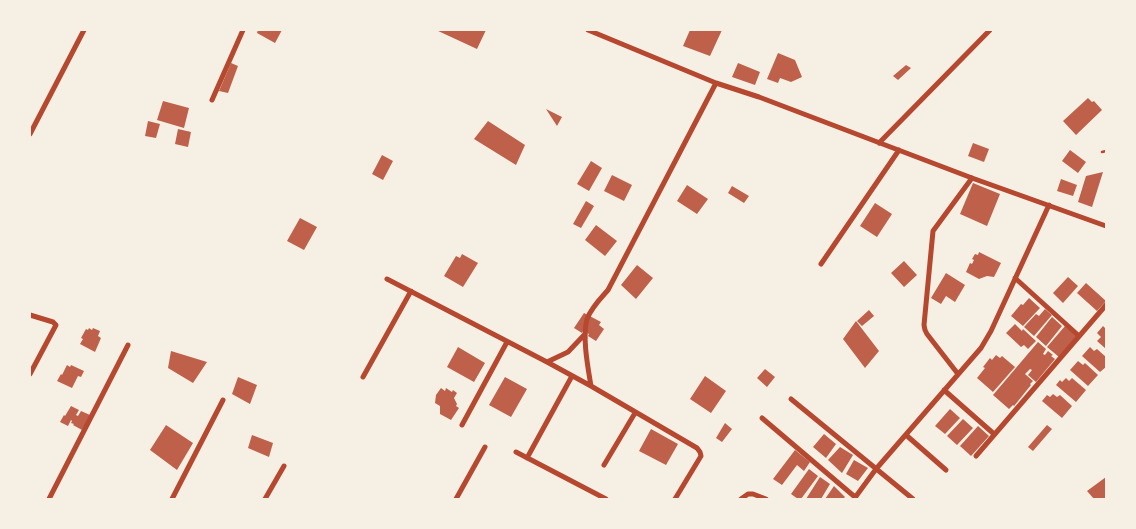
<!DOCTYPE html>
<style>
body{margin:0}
#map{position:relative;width:1136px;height:529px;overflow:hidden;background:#f6efe4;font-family:"DM Sans",sans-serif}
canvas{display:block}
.frame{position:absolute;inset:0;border:31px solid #f6efe4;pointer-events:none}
</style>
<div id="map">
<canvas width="1136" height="529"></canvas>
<div class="frame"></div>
</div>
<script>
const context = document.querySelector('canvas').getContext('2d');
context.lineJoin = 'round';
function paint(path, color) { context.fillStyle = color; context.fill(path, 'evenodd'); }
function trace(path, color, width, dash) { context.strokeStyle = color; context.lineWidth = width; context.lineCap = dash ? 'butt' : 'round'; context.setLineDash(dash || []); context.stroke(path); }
paint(new Path2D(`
 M 258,30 L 282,30 L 275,43 L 257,33 Z
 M 436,30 L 486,30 L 477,49 Z
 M 690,30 L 722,30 L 710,56 L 683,46 Z
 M 778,53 L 795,60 L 802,77 L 791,82 L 780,78 L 778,83 L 767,79 Z
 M 231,63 L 238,66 L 228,93 L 219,91 Z
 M 738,63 L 760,72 L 755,85 L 732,77 Z
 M 906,65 L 911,68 L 898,80 L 893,76 Z
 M 1088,98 L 1092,102 L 1094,101 L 1102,110 L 1076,135 L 1063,121 Z
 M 163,101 L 189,108 L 184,128 L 157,120 Z
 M 546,109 L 562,117 L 557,126 Z
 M 148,121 L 160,124 L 156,138 L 145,136 Z
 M 488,121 L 525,145 L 516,165 L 474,139 Z
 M 178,129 L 191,132 L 188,147 L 175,144 Z
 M 973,143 L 989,149 L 984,162 L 968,156 Z
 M 1070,150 L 1086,162 L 1078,173 L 1062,161 Z
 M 382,155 L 393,161 L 383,180 L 372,174 Z
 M 591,161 L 602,168 L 589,191 L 577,184 Z
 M 1103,172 L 1092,207 L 1078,202 L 1086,176 Z
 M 612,175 L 632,185 L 624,201 L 604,191 Z
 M 1061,179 L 1077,185 L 1073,196 L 1057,191 Z
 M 973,183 L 1000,194 L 987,226 L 960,214 Z
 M 687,185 L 708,199 L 697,214 L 677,201 Z
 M 732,186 L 749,196 L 744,203 L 728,193 Z
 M 586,201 L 594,206 L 581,228 L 573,224 Z
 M 875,203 L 892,214 L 877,237 L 860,226 Z
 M 300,218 L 317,227 L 304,250 L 287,241 Z
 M 596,225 L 617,241 L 605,256 L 585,240 Z
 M 979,252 L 1001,263 L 994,277 L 987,276 L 979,279 L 966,272 L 970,263 L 972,264 L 974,260 L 972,259 L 975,254 L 978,255 Z
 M 462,254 L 478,263 L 463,287 L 444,276 L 456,256 L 460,258 Z
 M 904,261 L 917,275 L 904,287 L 891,273 Z
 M 637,265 L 653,278 L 636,299 L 621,285 Z
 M 946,273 L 965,285 L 955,302 L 946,296 L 941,304 L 931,298 Z
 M 1068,277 L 1078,286 L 1063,303 L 1053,293 Z
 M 1086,283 L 1106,301 L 1097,311 L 1077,293 Z
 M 1029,298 L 1040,308 L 1023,326 L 1011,316 L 1021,304 L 1023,305 Z
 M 1045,309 L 1052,315 L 1034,336 L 1024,327 L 1036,314 L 1039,316 Z
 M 869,310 L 874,316 L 862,326 L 857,321 Z
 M 584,313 L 601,322 L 599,325 L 604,329 L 596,341 L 588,336 L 589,334 L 583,331 L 582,333 L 574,328 Z
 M 1052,317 L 1062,326 L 1046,346 L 1036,337 Z
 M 856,321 L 879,351 L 865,368 L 843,339 Z
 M 1015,324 L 1022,331 L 1023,329 L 1036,341 L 1028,349 L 1024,345 L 1021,347 L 1006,333 Z
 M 1065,326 L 1077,336 L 1059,357 L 1047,347 Z
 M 1103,326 L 1105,328 L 1106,326 L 1106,349 L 1097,341 L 1101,337 L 1097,333 Z
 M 89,328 L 92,330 L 93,328 L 100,331 L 98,336 L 101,338 L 95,352 L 80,344 L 83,339 L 81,338 L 86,329 L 88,330 Z
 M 1038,342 L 1046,349 L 1043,354 L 1045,355 L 1048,351 L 1053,355 L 1051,356 L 1055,359 L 1036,382 L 1028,375 L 1032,370 L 1030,369 L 1025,374 L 1033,381 L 1030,384 L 1031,385 L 1014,406 L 1013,405 L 1009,409 L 993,395 Z
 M 458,347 L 485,363 L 474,382 L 447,367 Z
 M 1090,347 L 1094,351 L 1097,349 L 1106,357 L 1106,367 L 1100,372 L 1082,356 Z
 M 171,351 L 207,362 L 193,383 L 168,368 Z
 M 996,355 L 1000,358 L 1002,356 L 1015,367 L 993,392 L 977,378 L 985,368 L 983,367 L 990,358 L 992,360 Z
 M 1078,361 L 1083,365 L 1085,363 L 1098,375 L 1088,386 L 1070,370 Z
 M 67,365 L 70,367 L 71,365 L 84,371 L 81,377 L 78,376 L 72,388 L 57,381 L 61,374 L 62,375 Z
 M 765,369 L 775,377 L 767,387 L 757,378 Z
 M 705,376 L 726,391 L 711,413 L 690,399 Z
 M 238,377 L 257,385 L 250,404 L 232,394 Z
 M 505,377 L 527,389 L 511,417 L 489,405 Z
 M 1066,378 L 1069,381 L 1072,378 L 1086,390 L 1076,402 L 1056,385 L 1060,380 L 1062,382 Z
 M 441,388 L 445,391 L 446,388 L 452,392 L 453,390 L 457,393 L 454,398 L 457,404 L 456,406 L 459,408 L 451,420 L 440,414 L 440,406 L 435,403 L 436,395 Z
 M 1053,394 L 1057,397 L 1060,395 L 1072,406 L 1062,418 L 1042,401 L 1047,395 L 1050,397 Z
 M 71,406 L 79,410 L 76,415 L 78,416 L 81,411 L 90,415 L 82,430 L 73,425 L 74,424 L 71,423 L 72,421 L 71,420 L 68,426 L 60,422 L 64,415 L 65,416 Z
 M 950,409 L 960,418 L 945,434 L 935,426 Z
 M 963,419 L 973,428 L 957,445 L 947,436 Z
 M 725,423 L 732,429 L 722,442 L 716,438 Z
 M 166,425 L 193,443 L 177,470 L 150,450 Z
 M 1047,425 L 1052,429 L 1033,451 L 1028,447 Z
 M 978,426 L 989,436 L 971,456 L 960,446 Z
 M 651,429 L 678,444 L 666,465 L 639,451 Z
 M 824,434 L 836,444 L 826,458 L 813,447 Z
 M 252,435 L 273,443 L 269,457 L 248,448 Z
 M 840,447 L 853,455 L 842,473 L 828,460 Z
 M 795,450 L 810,462 L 804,471 L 797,465 L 782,485 L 773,479 Z
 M 854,460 L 868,468 L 858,481 L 846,474 Z
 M 809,469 L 818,476 L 801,499 L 798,499 L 791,494 Z
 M 820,477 L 830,484 L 821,499 L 806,499 Z
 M 1106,477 L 1106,499 L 1094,499 L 1087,491 Z
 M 834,486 L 845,497 L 843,499 L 825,499 Z`), '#bf614a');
trace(new Path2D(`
 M 1102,152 L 1106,151`), '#b5482f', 2.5);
trace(new Path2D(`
 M 588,30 L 716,83 L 759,97 L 972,178 L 1106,226
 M 212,100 L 243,30
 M 30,134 L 84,30
 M 879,143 L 990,30
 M 821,264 L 899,150
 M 1015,278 L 1079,336
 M 387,279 L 547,362 L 568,352 L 585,334
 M 30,315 L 53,322 L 56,325 L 30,374
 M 547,362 L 591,386
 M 958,374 L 927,334 L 925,330 L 924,325 L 933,231 L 972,178
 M 363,377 L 411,291
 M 944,390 L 994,434
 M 791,399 L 913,499
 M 762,418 L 855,497
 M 462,425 L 507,342
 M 906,435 L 946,470
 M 516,452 L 606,499
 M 976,456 L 1106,305
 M 527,458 L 572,376
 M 604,465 L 635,413
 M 49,499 L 128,345
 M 172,499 L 223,400
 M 265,499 L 284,466
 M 456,499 L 485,447
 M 675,499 L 701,456 L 700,452 L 697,448 L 591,386 C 588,368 582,337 587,319 C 591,308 600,299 608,290 L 716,83
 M 741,499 L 748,494 L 753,494 L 766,499
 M 854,499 L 876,469 L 981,348 L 991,331 L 1049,205`), '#b5482f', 5);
</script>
